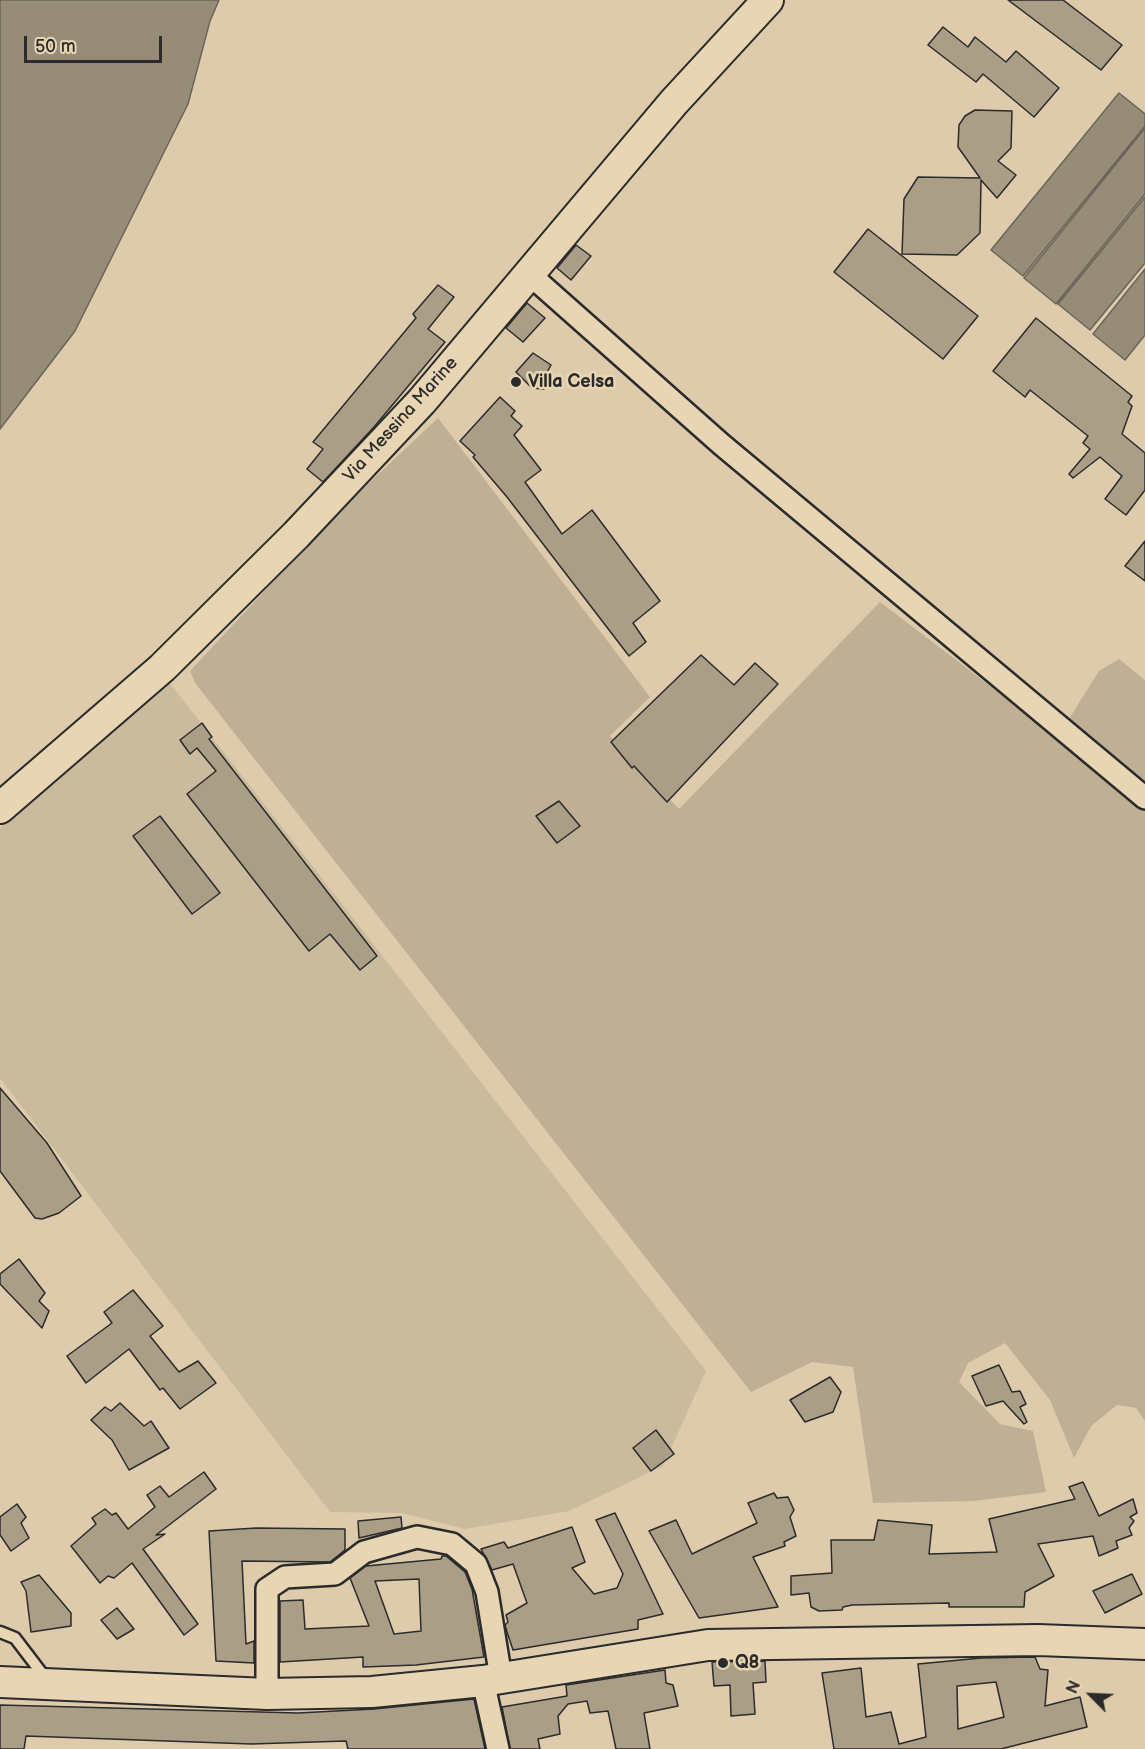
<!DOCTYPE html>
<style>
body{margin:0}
#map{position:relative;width:1145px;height:1749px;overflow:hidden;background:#ddcbab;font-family:"Balsamiq Sans",sans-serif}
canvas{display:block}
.north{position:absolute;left:1061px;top:1665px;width:60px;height:60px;-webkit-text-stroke:4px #e8d5b3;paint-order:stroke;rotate:294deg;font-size:16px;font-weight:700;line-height:24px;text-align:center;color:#2b2b2b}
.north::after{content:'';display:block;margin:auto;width:21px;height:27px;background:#2b2b2b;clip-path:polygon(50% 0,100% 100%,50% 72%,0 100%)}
.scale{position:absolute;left:24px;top:36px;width:138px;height:27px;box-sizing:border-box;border:3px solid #2b2b2b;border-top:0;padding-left:8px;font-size:18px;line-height:21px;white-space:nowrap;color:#2b2b2b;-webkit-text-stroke:4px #e8d5b3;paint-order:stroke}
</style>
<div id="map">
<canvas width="1145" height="1749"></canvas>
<div class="north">N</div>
<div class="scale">50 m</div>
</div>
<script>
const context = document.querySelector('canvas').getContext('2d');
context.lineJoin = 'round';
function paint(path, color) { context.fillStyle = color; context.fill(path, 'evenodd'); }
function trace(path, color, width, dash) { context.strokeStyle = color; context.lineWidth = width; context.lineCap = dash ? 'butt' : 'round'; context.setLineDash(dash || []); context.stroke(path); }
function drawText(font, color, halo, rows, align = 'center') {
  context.font = font + ' "Balsamiq Sans",sans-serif'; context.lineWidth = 5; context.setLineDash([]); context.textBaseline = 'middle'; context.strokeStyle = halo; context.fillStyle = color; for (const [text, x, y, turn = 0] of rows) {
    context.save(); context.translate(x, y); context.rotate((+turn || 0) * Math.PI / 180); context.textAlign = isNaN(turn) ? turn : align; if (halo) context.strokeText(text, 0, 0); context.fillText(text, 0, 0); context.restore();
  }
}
paint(new Path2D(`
 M 169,682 L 706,1371 L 663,1466 L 569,1511 L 465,1529 L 402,1513 L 330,1512 L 0,1078 L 0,828 Z`), '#cbbb9e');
paint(new Path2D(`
 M 438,418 L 650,697 L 610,736 L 679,809 L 880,602 L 1052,733 L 1067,722 L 1099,671 L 1119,659 L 1145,680 L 1145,1421 L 1136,1408 L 1117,1405 L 1091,1426 L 1074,1458 L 1050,1400 L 1005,1343 L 968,1363 L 959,1382 L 1000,1424 L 1033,1431 L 1046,1492 L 974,1501 L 873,1503 L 853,1367 L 812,1362 L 751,1392 L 195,683 L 190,671 L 336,514 Z`), '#bfb095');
const water = new Path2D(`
 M 0,0 L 219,0 L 210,21 L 188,104 L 75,331 L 0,429 Z
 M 1119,93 L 1145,114 L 1145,126 L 1023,276 L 991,250 Z
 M 1145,128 L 1145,194 L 1056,304 L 1024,278 Z
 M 1145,197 L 1145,263 L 1090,330 L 1058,304 Z
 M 1145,269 L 1145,335 L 1125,360 L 1093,334 Z`);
paint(water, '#968c78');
trace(water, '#6b6559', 1.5);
const building = new Path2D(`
 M 1008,0 L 1063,0 L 1122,45 L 1101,70 Z
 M 943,27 L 968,47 L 975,37 L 1006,62 L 1016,51 L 1059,88 L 1034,117 L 983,74 L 976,82 L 928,45 Z
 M 975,110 L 1012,111 L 1011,148 L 998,161 L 1016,175 L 997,198 L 981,180 L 980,233 L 957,255 L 902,254 L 904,199 L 918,177 L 980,178 L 958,147 L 959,125 L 965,116 Z
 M 868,229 L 978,316 L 943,359 L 834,272 Z
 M 576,245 L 591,256 L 571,280 L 557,268 Z
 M 438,285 L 454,297 L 428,329 L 445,342 L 374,427 L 323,482 L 307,469 L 323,449 L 313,442 L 416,318 L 413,314 Z
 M 527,303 L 545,318 L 523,342 L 506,328 Z
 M 1036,318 L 1132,396 L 1128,402 L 1132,406 L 1122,434 L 1145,453 L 1145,490 L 1126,515 L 1105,499 L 1122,476 L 1100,457 L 1073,478 L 1069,474 L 1090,449 L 1083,443 L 1088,436 L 1030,390 L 1025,397 L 993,371 Z
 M 533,353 L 551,365 L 545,376 L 552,382 L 544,389 L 532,388 L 516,372 Z
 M 500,397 L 515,411 L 511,416 L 522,426 L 514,435 L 541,470 L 525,482 L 562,534 L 592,510 L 660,601 L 633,623 L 646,642 L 629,656 L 507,497 L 473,457 L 475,455 L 460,441 Z
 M 1145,541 L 1145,581 L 1125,566 Z
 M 701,655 L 734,685 L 755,663 L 778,684 L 667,802 L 634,766 L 632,768 L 611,742 Z
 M 202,723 L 212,737 L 209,739 L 377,956 L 360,970 L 330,934 L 309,951 L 187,794 L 216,771 L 197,748 L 190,754 L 180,740 Z
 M 559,801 L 580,826 L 557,843 L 536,816 Z
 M 160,816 L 220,893 L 192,914 L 133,836 Z
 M 0,1088 L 47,1143 L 81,1196 L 59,1213 L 42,1219 L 35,1218 L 0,1171 Z
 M 19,1259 L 45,1293 L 39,1301 L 49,1311 L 42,1328 L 0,1284 L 0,1274 Z
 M 133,1290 L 163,1326 L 150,1336 L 179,1372 L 198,1361 L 216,1383 L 180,1409 L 163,1388 L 160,1390 L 129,1349 L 86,1383 L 67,1356 L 112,1323 L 104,1312 Z
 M 999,1365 L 1012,1392 L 1020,1391 L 1026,1404 L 1020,1407 L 1027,1422 L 1024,1424 L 1003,1401 L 986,1406 L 972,1376 Z
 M 830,1377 L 841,1392 L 833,1412 L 805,1422 L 790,1400 Z
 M 120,1403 L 144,1426 L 151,1421 L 169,1448 L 129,1470 L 112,1440 L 91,1420 L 105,1407 L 111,1411 Z
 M 656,1430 L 674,1454 L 651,1471 L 633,1448 Z
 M 204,1472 L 216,1489 L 156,1535 L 165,1534 L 143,1549 L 198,1624 L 184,1635 L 132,1563 L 114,1578 L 108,1576 L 100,1583 L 71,1546 L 96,1524 L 92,1518 L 105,1509 L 112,1515 L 116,1513 L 128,1529 L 155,1507 L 147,1495 L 160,1486 L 169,1497 Z
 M 1083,1482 L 1099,1516 L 1133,1499 L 1137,1513 L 1130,1517 L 1134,1521 L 1129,1528 L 1132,1535 L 1116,1541 L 1118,1548 L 1099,1556 L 1093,1536 L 1038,1544 L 1054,1576 L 1025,1592 L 1024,1607 L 949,1607 L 949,1603 L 852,1605 L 843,1607 L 842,1610 L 819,1611 L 811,1607 L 809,1593 L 791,1595 L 791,1576 L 832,1573 L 831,1540 L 874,1540 L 878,1520 L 932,1525 L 929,1554 L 997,1552 L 989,1519 L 1075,1499 L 1069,1487 Z
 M 774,1493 L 777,1498 L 788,1497 L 794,1510 L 790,1517 L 796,1536 L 784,1542 L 785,1546 L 753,1557 L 778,1607 L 699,1618 L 649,1531 L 676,1520 L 692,1554 L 757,1523 L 748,1503 Z
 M 17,1504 L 26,1517 L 21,1523 L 29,1538 L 11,1551 L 0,1535 L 0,1517 Z
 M 615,1513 L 663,1614 L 638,1620 L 638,1629 L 513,1650 L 507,1632 L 505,1625 L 508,1622 L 506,1615 L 527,1603 L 513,1564 L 492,1570 L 481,1549 L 504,1542 L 508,1548 L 572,1527 L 585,1562 L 572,1568 L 594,1594 L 617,1588 L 623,1574 L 596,1520 Z
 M 401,1517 L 402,1528 L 359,1538 L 358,1521 Z
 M 256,1528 L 345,1529 L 345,1550 L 330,1562 L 242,1561 L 246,1644 L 254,1641 L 254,1663 L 216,1661 L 209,1531 Z
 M 442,1556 L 446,1556 L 465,1572 L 472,1589 L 484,1657 L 416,1665 L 363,1667 L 363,1657 L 280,1662 L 280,1601 L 303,1600 L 305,1629 L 369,1626 L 350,1578 L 366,1566 L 441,1559 ZM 419,1579 L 421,1631 L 394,1634 L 375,1581 Z
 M 1132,1574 L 1142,1594 L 1105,1613 L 1093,1591 Z
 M 39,1575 L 71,1613 L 71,1626 L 31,1632 L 26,1591 L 21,1582 Z
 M 117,1608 L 134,1629 L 117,1639 L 101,1620 Z
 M 1035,1657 L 1040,1669 L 1048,1670 L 1045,1706 L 1080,1697 L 1087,1727 L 1001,1749 L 834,1749 L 822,1673 L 861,1668 L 866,1717 L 891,1712 L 899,1744 L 926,1737 L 918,1664 L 981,1658 ZM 996,1682 L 1004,1717 L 958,1729 L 957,1686 Z
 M 765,1661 L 766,1682 L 753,1683 L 755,1714 L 731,1716 L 730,1685 L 714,1686 L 712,1662 Z
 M 665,1670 L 666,1683 L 673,1685 L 678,1706 L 644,1713 L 650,1749 L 616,1749 L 608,1711 L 590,1713 L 587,1701 L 568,1704 L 558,1716 L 560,1734 L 538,1739 L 540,1749 L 510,1749 L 502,1707 L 567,1696 L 566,1685 Z
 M 474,1699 L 485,1749 L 348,1749 L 346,1741 L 251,1744 L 26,1736 L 24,1749 L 0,1749 L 0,1705 L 298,1713 L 374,1709 Z`);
paint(building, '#ab9e87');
trace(building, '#2b2b2b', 1.5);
const lane = new Path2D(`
 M 0,1632 L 15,1638 L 47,1680`);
const street = new Path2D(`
 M 528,273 L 721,444 L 1145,798
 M 483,1681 L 498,1749
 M 267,1694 L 267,1589 L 285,1577 L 335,1574 L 364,1552 L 417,1537 L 452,1544 L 476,1564 L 487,1592 L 501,1678`);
const secondary = new Path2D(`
 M 0,808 L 162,668 L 296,535 L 422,401 L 674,102 L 768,0
 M 0,1682 L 267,1694 L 372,1692 L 483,1681 L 708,1645 L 1038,1640 L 1145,1644`);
trace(lane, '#2b2b2b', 15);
trace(street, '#2b2b2b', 26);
trace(secondary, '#2b2b2b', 34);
trace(lane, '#e8d5b3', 10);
trace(street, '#e8d5b3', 21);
trace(secondary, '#e8d5b3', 30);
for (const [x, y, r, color] of [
 [516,382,6,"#2b2b2b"],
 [723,1663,6,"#2b2b2b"]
]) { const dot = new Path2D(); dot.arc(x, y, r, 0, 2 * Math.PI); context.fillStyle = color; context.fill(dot); trace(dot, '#e8d5b3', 2); }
drawText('bold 18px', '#2b2b2b', '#e8d5b3', [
 ["Villa Celsa",528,382],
 ["Q8",735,1663]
], 'left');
drawText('18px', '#2b2b2b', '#e8d5b3', [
 ["Via Messina Marine",401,420,-48]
]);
</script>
